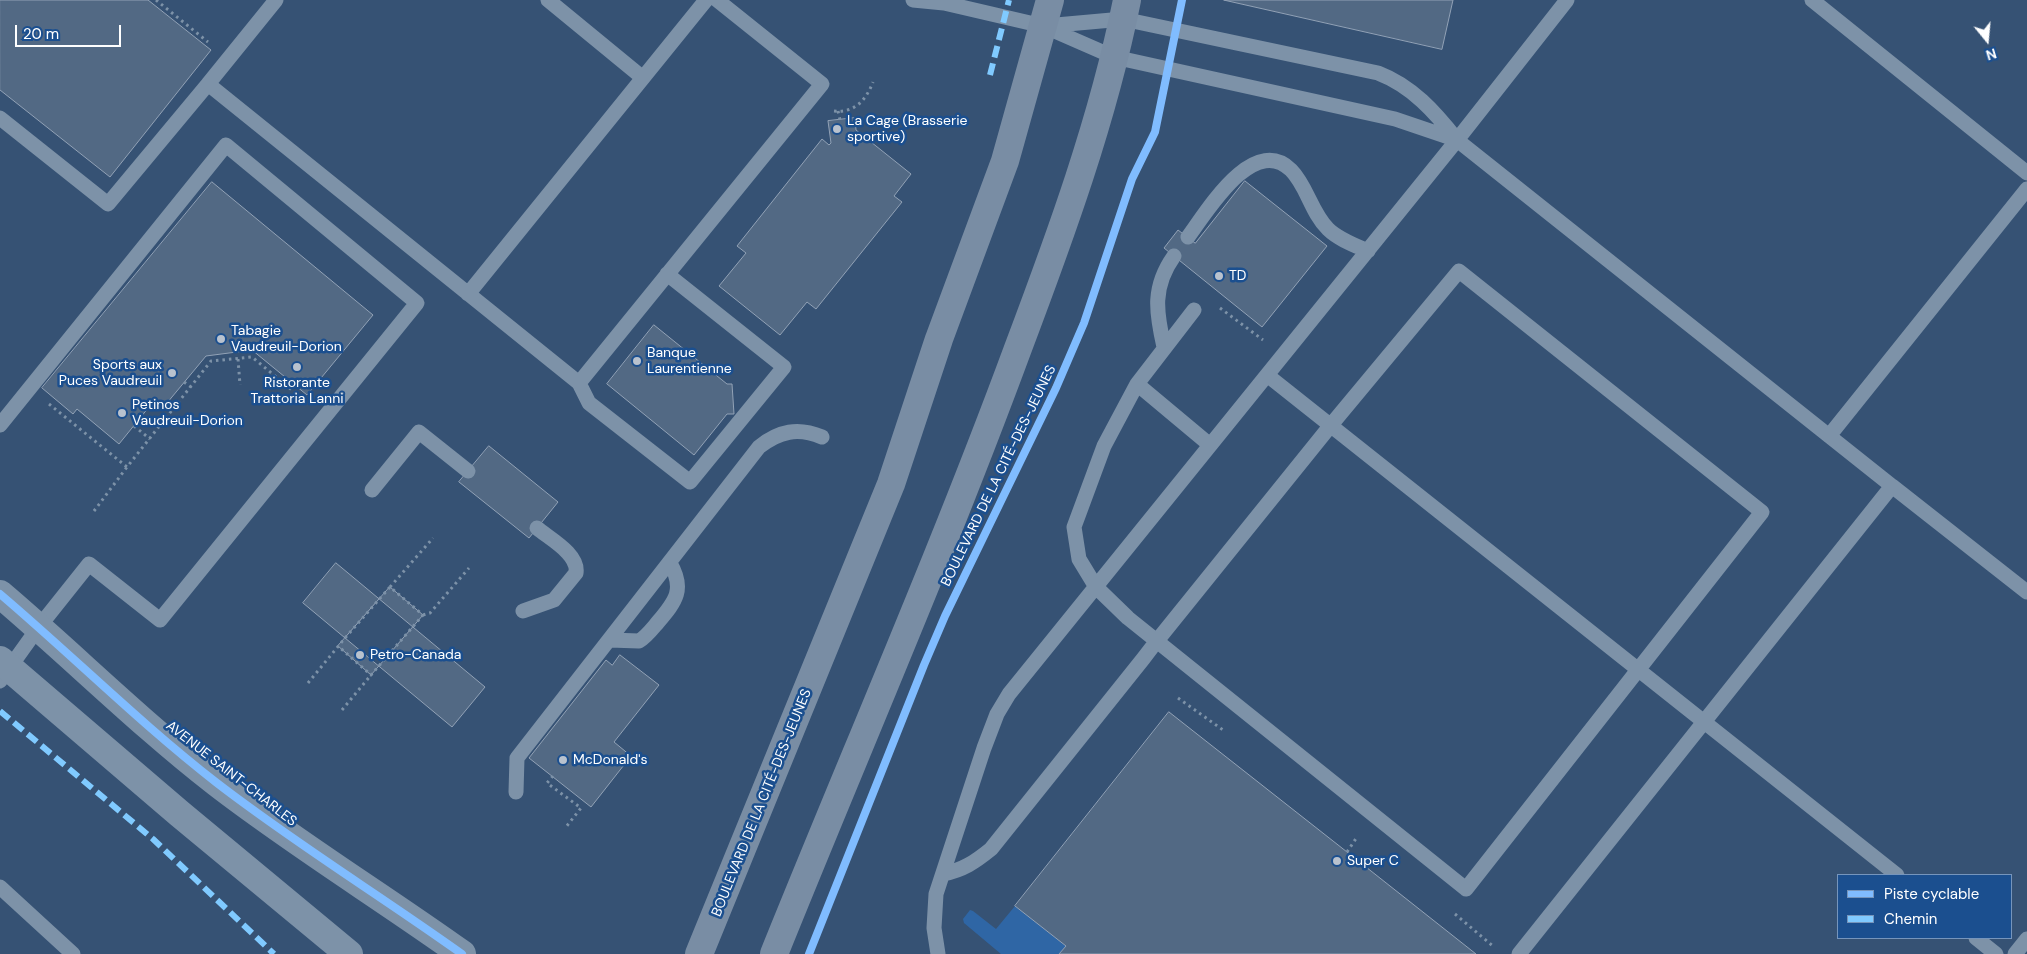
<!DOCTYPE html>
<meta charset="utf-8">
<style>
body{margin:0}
#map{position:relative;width:2027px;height:954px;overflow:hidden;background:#365274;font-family:"DM Sans",sans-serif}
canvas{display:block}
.legend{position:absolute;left:1837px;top:874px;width:175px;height:65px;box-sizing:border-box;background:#1b4f8f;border:1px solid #7695bc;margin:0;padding:6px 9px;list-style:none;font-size:15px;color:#fff}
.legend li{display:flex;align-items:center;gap:10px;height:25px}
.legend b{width:25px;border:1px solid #7695bc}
.north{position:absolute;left:1962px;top:15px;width:50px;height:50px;-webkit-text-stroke:4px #1b4f8f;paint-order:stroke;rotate:163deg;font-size:14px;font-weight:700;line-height:20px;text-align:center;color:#fff}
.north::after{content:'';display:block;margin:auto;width:18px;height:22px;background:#fff;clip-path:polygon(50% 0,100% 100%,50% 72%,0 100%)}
.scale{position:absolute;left:15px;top:25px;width:106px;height:22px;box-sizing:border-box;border:2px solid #fff;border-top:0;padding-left:6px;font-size:15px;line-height:18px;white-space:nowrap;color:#fff;-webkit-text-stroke:4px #1b4f8f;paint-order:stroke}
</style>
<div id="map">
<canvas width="2027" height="954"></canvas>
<ul class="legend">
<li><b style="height:6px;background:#80bcff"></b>Piste cyclable</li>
<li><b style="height:6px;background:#80caff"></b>Chemin</li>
</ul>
<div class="north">N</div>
<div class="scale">20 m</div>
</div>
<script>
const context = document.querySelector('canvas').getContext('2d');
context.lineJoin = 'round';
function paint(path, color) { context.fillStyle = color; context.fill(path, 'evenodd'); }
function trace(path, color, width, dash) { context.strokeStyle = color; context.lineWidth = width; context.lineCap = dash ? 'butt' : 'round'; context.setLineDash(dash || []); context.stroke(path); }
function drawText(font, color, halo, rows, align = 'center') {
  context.font = font + ' "DM Sans",sans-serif'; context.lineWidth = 5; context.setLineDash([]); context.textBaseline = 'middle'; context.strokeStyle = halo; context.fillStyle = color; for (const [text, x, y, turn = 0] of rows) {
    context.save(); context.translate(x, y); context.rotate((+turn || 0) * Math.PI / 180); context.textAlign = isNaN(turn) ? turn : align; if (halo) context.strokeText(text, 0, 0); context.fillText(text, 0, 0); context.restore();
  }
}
paint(new Path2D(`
 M 1015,906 L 1066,946 L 1059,954 L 1001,954 L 964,923 L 963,919 L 970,910 L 973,911 L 996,929 Z`), '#2f66a5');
const building = new Path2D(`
 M 0,0 L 148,0 L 211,50 L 110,177 L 0,90 Z
 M 1224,0 L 1453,0 L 1442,49 Z
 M 855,118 L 856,130 L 911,174 L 894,196 L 902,202 L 816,309 L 807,302 L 780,335 L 719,286 L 746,253 L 737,246 L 822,139 L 829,145 L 831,143 L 828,121 Z
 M 1245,181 L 1327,246 L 1262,327 L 1164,248 L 1178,230 L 1195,243 Z
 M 212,182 L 373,315 L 307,395 L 252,350 L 206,356 L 162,409 L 153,402 L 119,444 L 77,409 L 73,414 L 42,388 Z
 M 654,325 L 727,384 L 732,384 L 734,414 L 727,414 L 694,455 L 607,384 Z
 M 489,446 L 558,502 L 529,538 L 459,482 Z
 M 336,563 L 485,687 L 452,727 L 303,603 Z
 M 390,587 L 423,615 L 371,675 L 338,646 Z
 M 620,655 L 659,685 L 614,742 L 631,756 L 591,807 L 529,758 L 606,660 L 612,665 Z
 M 1169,712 L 1347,852 L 1476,954 L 1059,954 L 1066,946 L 1015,906 Z`);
paint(building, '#526984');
trace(building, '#92a2b6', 1);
trace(new Path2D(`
 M 156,0 L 208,42
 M 834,111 C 855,113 866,100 873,82
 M 838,111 L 840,120
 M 1220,308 L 1263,340
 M 238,359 L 240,385
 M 184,382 L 191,387
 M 49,404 L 127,467 L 211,361 L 252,357 L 304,400
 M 134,426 L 150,439
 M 94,511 L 127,467
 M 390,587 L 433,538
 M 423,615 L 430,613 L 469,568
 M 308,683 L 345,638 L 390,587 L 423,615 L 371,675 L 338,646
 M 1178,698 L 1223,730
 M 342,710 L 371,675
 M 553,776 L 547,783 L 581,808 L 566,827
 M 1347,852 L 1357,837
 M 1455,914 L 1494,947`), '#7d92a8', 3, [2.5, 4]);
trace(new Path2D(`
 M 276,0 L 208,84 L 579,383 L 822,84 L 717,0
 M 548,0 L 643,78
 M 913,0 L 944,3 L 1043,26 L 1114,57 L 1395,119 L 1457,140
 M 1812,0 L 2027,173
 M 1045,26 L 1123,19 L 1378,73 C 1412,86 1435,112 1457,140
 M 0,118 L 108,204 L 208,84
 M 1457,140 L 1567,0
 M 1188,237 C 1206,213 1253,133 1291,170 C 1307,186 1311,212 1328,229 C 1338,239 1354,245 1368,251
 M 468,294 L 706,0
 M 1164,347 C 1156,312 1152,287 1174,256
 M 1267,375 L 1897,875
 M 579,383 L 589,403 L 690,482 L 784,367 L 667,274
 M 1137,384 L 1210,445
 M 0,425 L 226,145 L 417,303 L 160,620 L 89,564 L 38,628 L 0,681
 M 1829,436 L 2027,189
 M 1892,486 L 2027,592
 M 372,490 L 419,432 L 468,471
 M 523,611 L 554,600 L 576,573 C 579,554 550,539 537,528
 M 610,640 L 639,641 C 646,637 652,629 658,622 C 676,601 685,589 670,563
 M 516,792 L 517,758 L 759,447 C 779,431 798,427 822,437
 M 943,874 C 963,870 975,862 991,849 L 1143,659 L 1156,642 L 1331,425 L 1459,271 L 1762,512 L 1466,889 L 1128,618 L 1096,587 L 1079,559 L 1074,527 L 1104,446 L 1137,384 L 1194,310
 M 0,887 L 73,954
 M 1976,938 L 1996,954
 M 938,954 L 934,928 L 936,894 L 984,748 L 997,714 L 1009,694 L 1457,140 L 1892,486 L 1519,954
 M 2015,954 L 2027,939`), '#7d92a8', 15);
trace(new Path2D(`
 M 0,594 C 73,656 141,724 217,783 C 296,844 381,896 462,954
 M 0,660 L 180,814 L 349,954`), '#7d92a8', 28);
trace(new Path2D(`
 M 699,954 L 891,484 L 939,339 L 1005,161 L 1050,0
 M 774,954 C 855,753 942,554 1017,351 C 1060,237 1103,120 1127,0`), '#798da4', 28);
trace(new Path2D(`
 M 990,75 L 1009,0
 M 0,711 L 153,839 L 274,954`), '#80caff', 6, [12, 6]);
trace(new Path2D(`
 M 0,594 C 73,656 141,724 217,783 C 296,844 381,896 462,954
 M 809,954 L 924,665 L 945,616 L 1056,388 L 1084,323 L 1132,179 L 1155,132 L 1182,0`), '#80bcff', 8);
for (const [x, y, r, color] of [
 [837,129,5,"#b9c2ce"],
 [1219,276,5,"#b9c2ce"],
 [221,339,5,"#b9c2ce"],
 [637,361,5,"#b9c2ce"],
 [297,367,5,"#b9c2ce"],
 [172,373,5,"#b9c2ce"],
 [122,413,5,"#b9c2ce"],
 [360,655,5,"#b9c2ce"],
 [563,760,5,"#b9c2ce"],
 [1337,861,5,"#b9c2ce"]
]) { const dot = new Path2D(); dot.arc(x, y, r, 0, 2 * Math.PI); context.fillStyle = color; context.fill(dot); trace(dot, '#1b4f8f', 2); }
drawText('14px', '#fff', '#1b4f8f', [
 ["La Cage (Brasserie",847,121],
 ["sportive)",847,137],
 ["TD",1229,276],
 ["Tabagie",231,331],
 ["Vaudreuil-Dorion",231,347],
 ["Banque",647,353],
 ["Laurentienne",647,369],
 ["Sports aux",162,365,"right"],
 ["Puces Vaudreuil",162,381,"right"],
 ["Ristorante",297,383,"center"],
 ["Trattoria Lanni",297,399,"center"],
 ["Petinos",132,405],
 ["Vaudreuil-Dorion",132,421],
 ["Petro-Canada",370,655],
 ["McDonald's",573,760],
 ["Super C",1347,861]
], 'left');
drawText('14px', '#fff', '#1b4f8f', [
 ["BOULEVARD DE LA CITÉ-DES-JEUNES",999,476,-64],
 ["AVENUE SAINT-CHARLES",231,774,38],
 ["BOULEVARD DE LA CITÉ-DES-JEUNES",762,803,-68]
]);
</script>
